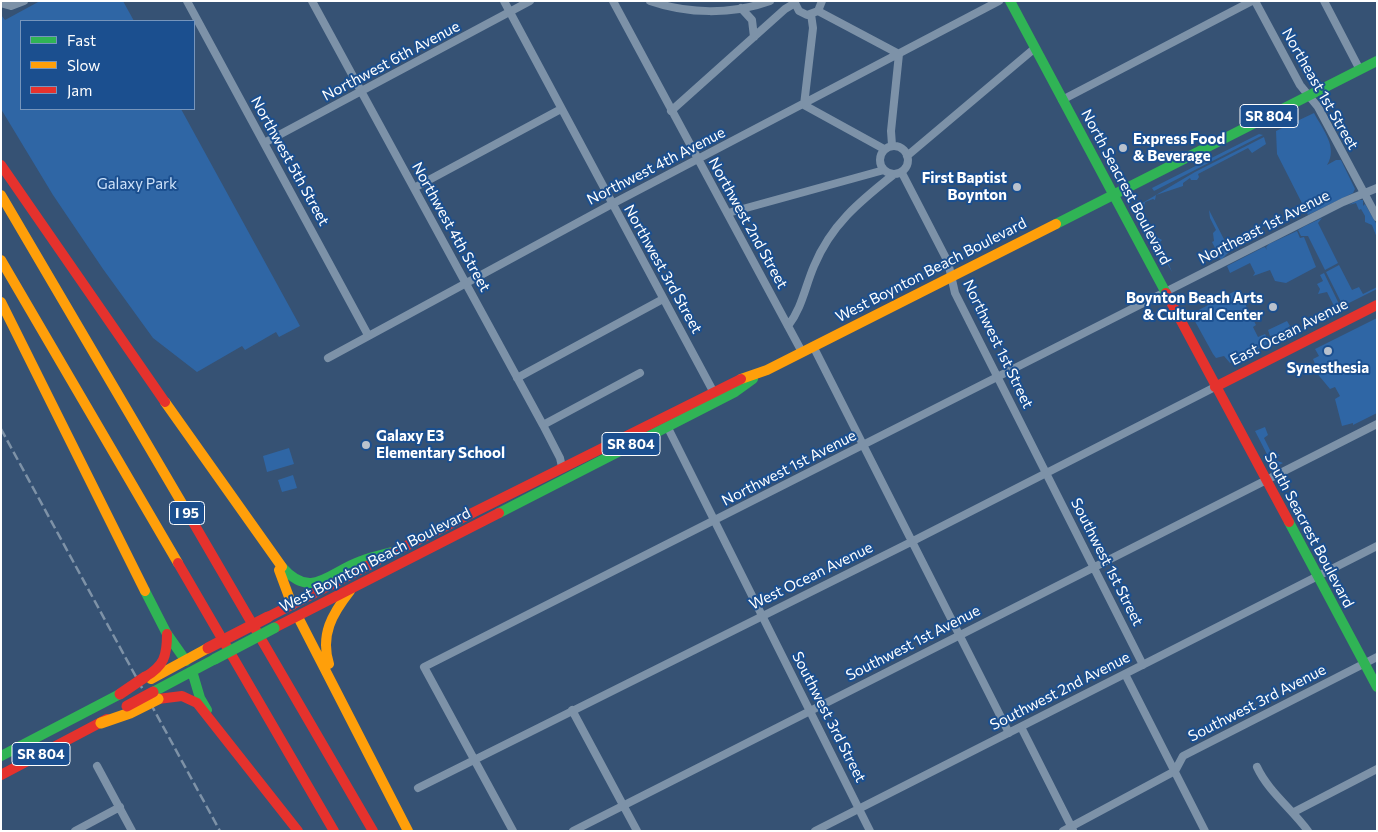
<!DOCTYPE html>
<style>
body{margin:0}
#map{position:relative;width:1378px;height:832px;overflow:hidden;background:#365274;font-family:Commissioner,sans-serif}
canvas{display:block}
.frame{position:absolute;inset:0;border:2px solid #fff;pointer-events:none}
.legend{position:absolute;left:20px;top:20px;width:175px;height:90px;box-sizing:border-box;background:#1b4f8f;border:1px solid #7695bc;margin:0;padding:6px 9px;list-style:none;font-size:15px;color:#fff}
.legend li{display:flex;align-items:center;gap:10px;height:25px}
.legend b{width:25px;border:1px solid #7695bc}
</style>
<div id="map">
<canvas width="1378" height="832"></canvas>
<div class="frame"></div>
<ul class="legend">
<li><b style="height:6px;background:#30b455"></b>Fast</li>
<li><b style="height:6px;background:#ff9f0a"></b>Slow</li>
<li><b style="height:6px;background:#e5322d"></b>Jam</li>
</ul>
</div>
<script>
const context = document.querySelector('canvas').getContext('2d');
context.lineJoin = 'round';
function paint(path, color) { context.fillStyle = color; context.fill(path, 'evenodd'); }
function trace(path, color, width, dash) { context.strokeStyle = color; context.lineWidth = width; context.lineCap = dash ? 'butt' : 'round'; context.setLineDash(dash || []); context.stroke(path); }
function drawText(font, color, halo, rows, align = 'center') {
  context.font = font + ' Commissioner,sans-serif'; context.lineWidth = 4; context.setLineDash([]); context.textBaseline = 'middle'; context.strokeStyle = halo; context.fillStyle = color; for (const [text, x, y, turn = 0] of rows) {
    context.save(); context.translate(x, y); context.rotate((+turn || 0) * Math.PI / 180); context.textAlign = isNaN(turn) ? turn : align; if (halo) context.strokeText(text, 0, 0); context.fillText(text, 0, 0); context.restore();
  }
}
paint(new Path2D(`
 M 40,1 L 123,1 L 134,21 L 21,21 L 21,109 L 181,109 L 300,326 L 279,337 L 276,332 L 245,350 L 242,346 L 197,372 L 153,338 L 103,269 L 53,195 L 1,109 L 1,15 L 5,20 Z
 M 1314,113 C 1323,130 1338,147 1327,165 L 1336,160 L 1341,160 L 1355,189 L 1353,193 L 1308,215 L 1277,154 L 1276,131 Z
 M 1259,134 L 1263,135 L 1154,191 L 1152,188 Z
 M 1264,137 L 1266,144 L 1252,153 L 1248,148 L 1198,174 L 1199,177 L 1197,180 L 1191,180 L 1190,178 L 1183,183 L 1183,186 L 1156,195 L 1155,200 L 1153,199 L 1145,202 L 1144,207 L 1141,210 L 1155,236 L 1162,240 L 1160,242 L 1172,272 L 1142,219 L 1139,205 L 1195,172 Z
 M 1358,200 L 1363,200 L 1363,206 L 1365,204 L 1377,225 L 1377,238 L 1372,225 L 1365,222 L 1365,216 L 1361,209 L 1359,210 L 1356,203 L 1349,205 Z
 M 1209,210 L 1230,251 L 1221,260 L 1212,242 L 1214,241 L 1213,233 L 1216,230 L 1210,218 Z
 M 1322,218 L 1318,223 L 1338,263 L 1325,270 L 1308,236 L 1301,236 L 1298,230 L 1305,226 L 1306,229 L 1305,226 Z
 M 1297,231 L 1300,238 L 1304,237 L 1316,267 L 1286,283 L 1275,281 L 1270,270 L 1253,276 L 1255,273 L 1250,263 L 1230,273 L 1227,266 L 1262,248 L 1265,247 L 1267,250 L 1266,247 L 1269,244 Z
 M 1339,265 L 1352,290 L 1359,287 L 1363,294 L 1377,287 L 1377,289 L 1343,306 L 1326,272 Z
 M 1324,273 L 1339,304 L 1334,306 L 1327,292 L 1318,294 L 1320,289 L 1317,284 L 1323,281 L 1320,275 Z
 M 1237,290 L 1246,298 L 1243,300 L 1256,325 L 1253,327 L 1258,337 L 1265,334 L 1270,343 L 1230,363 L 1224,356 L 1216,358 L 1213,354 L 1191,314 Z
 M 1377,318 L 1377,413 L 1353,425 L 1353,423 L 1342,426 L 1335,399 L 1340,396 L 1335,387 L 1330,389 L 1311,366 L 1315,364 L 1313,359 L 1319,356 L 1315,349 Z
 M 1287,321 L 1290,326 L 1281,333 L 1270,336 L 1268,330 Z
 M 1265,427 L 1268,435 L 1264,438 L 1273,456 L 1278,454 L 1280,456 L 1276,456 L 1275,460 L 1283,463 L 1277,466 L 1272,464 L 1255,431 Z
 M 289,448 L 294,464 L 267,472 L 263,456 Z
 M 293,475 L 297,488 L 282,492 L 278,480 Z`), '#2f66a5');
trace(new Path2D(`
 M 187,1 L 368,335
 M 312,1 L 543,425 L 560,458 L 562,467
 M 504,1 L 713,391
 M 613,1 L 802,352
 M 650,1 C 687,14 732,15 770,1
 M 794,1 L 799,11 L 807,15 L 818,11 L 822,1
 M 1255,1 L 1300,85 L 1318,107 L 1377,217
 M 1324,1 L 1360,70
 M 1,3 L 11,6 L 24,1
 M 741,8 L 752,20 L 754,37
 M 818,11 L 899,54 L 891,131 L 892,145
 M 811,14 L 813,28 L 804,105 L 884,149
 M 1062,100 L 1252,1
 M 671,111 L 785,9 L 795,3
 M 264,143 L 530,1
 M880 160a14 14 0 1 1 28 0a14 14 0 1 1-28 0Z
 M 907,156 L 1035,48
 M 902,173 L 948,262 L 955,293 L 1143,665
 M 414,188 L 561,109
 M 728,213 L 884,170
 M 788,326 C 802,308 805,287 814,266 C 831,225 859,202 893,175
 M 813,346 L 1009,733
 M 328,358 L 612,204 L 999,1
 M 517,378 L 663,299
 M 543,425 L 640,373
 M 667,426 L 870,831
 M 1125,674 L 1205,831
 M 572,710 L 637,831
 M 1021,727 L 1073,830
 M 97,766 L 132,831
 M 1257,767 C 1268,791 1292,809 1308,831
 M 418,788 L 911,542 L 1215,387
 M 1294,812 L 1377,769
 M 75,831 L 120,807
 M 513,831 L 424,667 L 1343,202 L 1377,188
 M 573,831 L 1377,424
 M 815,831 L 1377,546
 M 1063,831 L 1175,771 L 1183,756 L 1377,657`), '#7d92a8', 8);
trace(new Path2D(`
 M 1010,1 L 1166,293
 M 1056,224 L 1377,61
 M 499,513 L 735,392 L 753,379
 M 1289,522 L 1377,687
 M 282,567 C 312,601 329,572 361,561 C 373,556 386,554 399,550
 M 145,591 L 167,634 L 186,661
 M 192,671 L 200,698 L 207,710
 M 153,692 L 215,659
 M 1,756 L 120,694`), '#30b455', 10);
trace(new Path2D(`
 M 1,195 L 190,517
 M 1,260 L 178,563
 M 1,302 L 145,591
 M 741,379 L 767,370 L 1056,224
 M 165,402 L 282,567
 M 279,570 L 292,605
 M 298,617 L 408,831
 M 329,664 C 320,635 332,614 350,591
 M 151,679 L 208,648`), '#ff9f0a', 10);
trace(new Path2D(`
 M 1,165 L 165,402
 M 1166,293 L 1289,522
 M 1215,387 L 1377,305
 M 190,517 L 373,831
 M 392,553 L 741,379
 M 178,563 L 334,831
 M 268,617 L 377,561
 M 274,628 L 499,513
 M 145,677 C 164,666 167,656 167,634
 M 158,699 L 182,696 L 197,703 L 298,831
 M 1,775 L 107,719`), '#e5322d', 10);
trace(new Path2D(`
 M 1,429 L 220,831`), '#7e92a7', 2.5, [9, 4]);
trace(new Path2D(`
 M 215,659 L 274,628`), '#30b455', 11);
trace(new Path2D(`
 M 101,723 L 130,713 L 158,699`), '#ff9f0a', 11);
trace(new Path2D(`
 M 208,648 L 268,617
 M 120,694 L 145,677
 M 127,706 L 153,692`), '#e5322d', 11);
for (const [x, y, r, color] of [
 [1123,148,5,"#b9c2ce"],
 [1017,187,5,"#b9c2ce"],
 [1273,307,5,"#b9c2ce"],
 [1328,351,5,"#b9c2ce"],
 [366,445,5,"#b9c2ce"]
]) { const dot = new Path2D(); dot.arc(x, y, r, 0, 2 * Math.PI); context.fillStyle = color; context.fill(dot); trace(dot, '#1b4f8f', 2); }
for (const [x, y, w] of [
 [1269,116,58],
 [631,444,58],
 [187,513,35],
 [41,754,58]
]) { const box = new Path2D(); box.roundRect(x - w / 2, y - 11.5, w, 23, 4); context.fillStyle = '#1b4f8f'; context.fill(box); trace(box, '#fff', 1); }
drawText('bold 14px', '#fff', null, [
 ["SR 804",1269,116],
 ["SR 804",631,444],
 ["I 95",187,513],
 ["SR 804",41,754]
]);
drawText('15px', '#fff', '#1b4f8f', [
 ["Northwest 6th Avenue",391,61,-28],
 ["Northeast 1st Street",1320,89,60],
 ["Northwest 5th Street",290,161,61],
 ["Northwest 4th Avenue",656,166,-27],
 ["North Seacrest Boulevard",1126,187,62],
 ["Northwest 2nd Street",748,223,61],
 ["Northwest 4th Street",451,227,61],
 ["Northeast 1st Avenue",1264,227,-27],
 ["Northwest 3rd Street",663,269,61],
 ["West Boynton Beach Boulevard",931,270,-27],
 ["East Ocean Avenue",1289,332,-27],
 ["Northwest 1st Street",998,344,64],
 ["Northwest 1st Avenue",789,468,-27],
 ["South Seacrest Boulevard",1309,530,62],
 ["West Boynton Beach Boulevard",375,560,-27],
 ["Southwest 1st Street",1107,562,63],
 ["West Ocean Avenue",811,576,-26],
 ["Southwest 1st Avenue",913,643,-27],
 ["Southwest 2nd Avenue",1060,691,-27],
 ["Southwest 3rd Avenue",1257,703,-27],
 ["Southwest 3rd Street",829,717,63]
]);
drawText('bold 15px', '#fff', '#1b4f8f', [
 ["Express Food",1133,139],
 ["& Beverage",1133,156],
 ["First Baptist",1007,178,"right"],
 ["Boynton",1007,195,"right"],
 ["Boynton Beach Arts",1263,298,"right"],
 ["& Cultural Center",1263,315,"right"],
 ["Synesthesia",1328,368,"center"],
 ["Galaxy E3",376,436],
 ["Elementary School",376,453]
], 'left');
drawText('15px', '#cfe3fa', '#1b4f8f', [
 ["Galaxy Park",137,184]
]);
</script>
